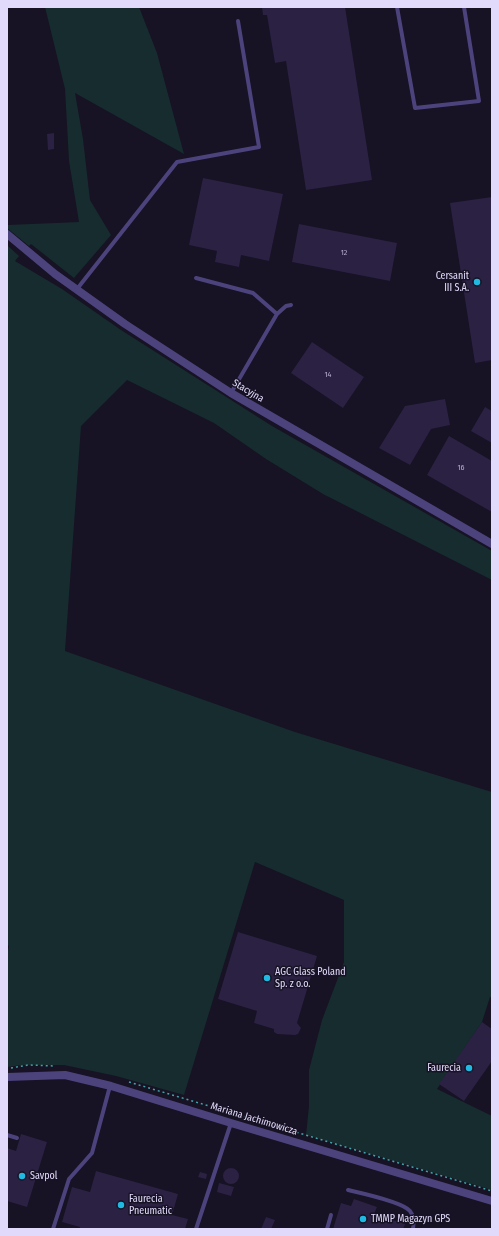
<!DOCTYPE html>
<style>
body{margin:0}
#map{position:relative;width:499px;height:1236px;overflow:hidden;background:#171224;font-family:"Fira Sans Condensed",sans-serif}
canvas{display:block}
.frame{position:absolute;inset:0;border:8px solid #e2dafa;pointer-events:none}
</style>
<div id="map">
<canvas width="499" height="1236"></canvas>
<div class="frame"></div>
</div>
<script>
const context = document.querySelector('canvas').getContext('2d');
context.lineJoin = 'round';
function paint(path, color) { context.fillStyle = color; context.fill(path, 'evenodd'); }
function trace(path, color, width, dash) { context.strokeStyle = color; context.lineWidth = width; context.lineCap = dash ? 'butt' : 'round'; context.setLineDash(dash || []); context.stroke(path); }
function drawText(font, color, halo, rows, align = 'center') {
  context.font = font + ' "Fira Sans Condensed",sans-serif'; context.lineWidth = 3; context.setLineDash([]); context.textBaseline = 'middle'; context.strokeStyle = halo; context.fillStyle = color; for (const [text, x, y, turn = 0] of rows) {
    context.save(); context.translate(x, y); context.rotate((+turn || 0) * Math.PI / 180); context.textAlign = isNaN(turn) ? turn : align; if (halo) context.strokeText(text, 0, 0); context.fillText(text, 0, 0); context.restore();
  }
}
paint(new Path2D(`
 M 45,7 L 139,7 L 157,53 L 184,154 L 75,93 L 83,139 L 90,200 L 111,235 L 74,278 L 31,244 L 29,246 L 7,228 L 7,225 L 79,222 L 69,161 L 65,89 Z
 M 7,245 L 19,256 L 15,261 L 62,289 L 121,330 L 272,426 L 492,551 L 492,580 L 323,494 L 266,459 L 214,423 L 127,380 L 81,426 L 65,651 L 295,732 L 492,792 L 492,998 L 490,997 L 482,1022 L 437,1089 L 492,1116 L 492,1190 L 306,1135 L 309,1106 L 309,1070 L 322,1020 L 344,962 L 344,900 L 255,862 L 184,1095 L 116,1076 L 64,1065 L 23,1065 L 7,1067 L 7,955 L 9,946 L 7,945 Z`), '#162c2e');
paint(new Path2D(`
 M 262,7 L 345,7 L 372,180 L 306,190 L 286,61 L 275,63 L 267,15 L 263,15 Z
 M 54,133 L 54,149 L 48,150 L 47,134 Z
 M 203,178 L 283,194 L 269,261 L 241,255 L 239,267 L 215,262 L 217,251 L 189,245 Z
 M 492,197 L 492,360 L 475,363 L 450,203 Z
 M 299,224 L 397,243 L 390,281 L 292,262 Z
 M 312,342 L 364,377 L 343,408 L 291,373 Z
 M 445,399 L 450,425 L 431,429 L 410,465 L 379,448 L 405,406 Z
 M 485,407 L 492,411 L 492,443 L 471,431 Z
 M 449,436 L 492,461 L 492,512 L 427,475 Z
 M 238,932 L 317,956 L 297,1023 L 301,1028 L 298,1034 L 295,1035 L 277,1034 L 274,1032 L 274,1029 L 254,1023 L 257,1011 L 218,999 Z
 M 482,1022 L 492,1029 L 492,1061 L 464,1101 L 439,1084 Z
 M 21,1134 L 47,1142 L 27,1207 L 7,1201 L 7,1148 L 16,1151 Z
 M223 1176a8 8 0 1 1 16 0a8 8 0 1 1-16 0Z
 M 96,1171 L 178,1194 L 172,1215 L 188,1219 L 185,1229 L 79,1229 L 80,1227 L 62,1222 L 72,1187 L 90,1192 Z
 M 200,1172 L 207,1174 L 206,1179 L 198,1177 Z
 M 219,1183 L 234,1187 L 231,1196 L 217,1192 Z
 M 354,1199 L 377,1207 L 374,1214 L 405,1224 L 403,1229 L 333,1229 L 341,1203 L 351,1206 Z
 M 266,1217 L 275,1220 L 271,1229 L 261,1229 Z`), '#2b2143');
trace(new Path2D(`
 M 11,1068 L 28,1065 L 55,1066
 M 129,1082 L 492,1191`), '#3fa4a9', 1.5, [2, 3]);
trace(new Path2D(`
 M 397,7 L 415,108 L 479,101 L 464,7
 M 196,278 L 253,293 L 277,314 L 231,393
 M 77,289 L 177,162 L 259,147 L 238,21
 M 277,314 L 286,306 L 291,305
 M 7,1135 L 17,1138
 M 348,1190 C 361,1193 403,1202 410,1211 C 414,1216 414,1223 413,1229
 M 53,1229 L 69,1179 L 92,1153 L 110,1086
 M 196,1229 L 231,1123
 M 327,1229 L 331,1215`), '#4c437d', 4);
trace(new Path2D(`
 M 7,234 L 55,274 L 125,324 L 231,393 L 492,544
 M 7,1077 L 65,1075 L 111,1086 L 231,1123 L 492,1201`), '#4c437d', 8);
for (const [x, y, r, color] of [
 [477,282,4,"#1fb9e2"],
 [267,978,4,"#1fb9e2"],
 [469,1068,4,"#1fb9e2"],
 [22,1176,4,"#1fb9e2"],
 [121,1205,4,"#1fb9e2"],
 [363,1219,4,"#1fb9e2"]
]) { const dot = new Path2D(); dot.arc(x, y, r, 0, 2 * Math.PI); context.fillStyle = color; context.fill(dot); trace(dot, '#171224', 1.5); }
drawText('8px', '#b4accc', null, [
 ["12",344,253],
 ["14",328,375],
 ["16",461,468]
]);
drawText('10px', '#e2dafa', '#171224', [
 ["Cersanit",469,276,"right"],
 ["III S.A.",469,288,"right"],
 ["AGC Glass Poland",275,972],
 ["Sp. z o.o.",275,984],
 ["Faurecia",461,1068,"right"],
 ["Savpol",30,1176],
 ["Faurecia",129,1199],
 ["Pneumatic",129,1211],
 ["TMMP Magazyn GPS",371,1219]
], 'left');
drawText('10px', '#e2dafa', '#171224', [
 ["Stacyjna",248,391,31],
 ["Mariana Jachimowicza",254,1119,17]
]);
</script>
